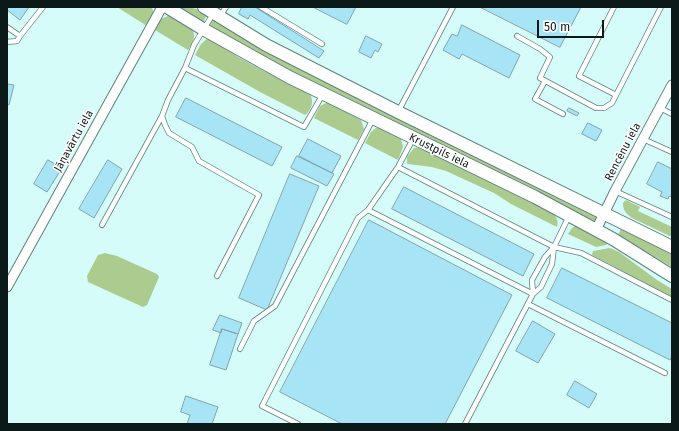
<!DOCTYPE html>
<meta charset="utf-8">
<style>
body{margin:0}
#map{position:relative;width:679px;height:431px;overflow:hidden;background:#d5fcf8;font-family:"Fira Sans",sans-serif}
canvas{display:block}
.frame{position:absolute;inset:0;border:8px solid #0b1a19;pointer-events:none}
.scale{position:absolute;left:537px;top:20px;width:67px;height:18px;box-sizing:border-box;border:2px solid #0b1a19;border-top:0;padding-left:5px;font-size:12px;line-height:14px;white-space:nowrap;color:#0b1a19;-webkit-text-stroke:3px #fff;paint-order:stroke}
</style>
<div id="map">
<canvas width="679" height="431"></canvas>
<div class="frame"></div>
<div class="scale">50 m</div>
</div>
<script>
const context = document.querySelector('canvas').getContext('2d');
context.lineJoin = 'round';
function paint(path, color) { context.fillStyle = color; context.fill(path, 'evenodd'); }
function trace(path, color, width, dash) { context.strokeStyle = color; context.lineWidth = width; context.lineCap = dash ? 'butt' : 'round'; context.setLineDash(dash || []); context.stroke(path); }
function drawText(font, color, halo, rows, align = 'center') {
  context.font = font + ' "Fira Sans",sans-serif'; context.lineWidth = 3; context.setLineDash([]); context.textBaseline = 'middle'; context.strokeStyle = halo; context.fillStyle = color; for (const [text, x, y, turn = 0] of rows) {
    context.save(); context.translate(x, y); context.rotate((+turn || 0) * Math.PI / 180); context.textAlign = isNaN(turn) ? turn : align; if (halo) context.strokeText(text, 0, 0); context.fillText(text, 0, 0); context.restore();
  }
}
paint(new Path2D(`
 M 117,7 L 152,7 L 154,16 L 147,26 Z
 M 178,7 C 189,7 199,7 206,16 L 204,21 L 201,21 Z
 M 168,16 C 174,16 178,20 183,23 C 197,31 197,37 188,50 L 155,30 L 161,19 Z
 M 212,19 L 249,41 L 598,215 L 596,222 L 268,60 L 209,26 Z
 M 207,39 L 212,39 L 238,57 L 260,69 L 310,94 C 314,101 312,110 305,115 L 260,92 L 195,55 L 201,44 Z
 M 326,103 L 329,103 L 361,120 L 364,129 L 358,140 L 314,118 L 320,106 Z
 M 376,128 L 380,128 L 401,139 L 403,147 L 398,160 L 365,143 L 371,132 Z
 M 414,148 C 426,146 446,162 460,166 L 548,210 C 555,215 559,218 557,227 L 511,204 L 494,193 L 446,171 L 432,167 L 408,164 L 407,163 L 407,157 Z
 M 626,200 L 640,207 L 638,211 L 672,227 L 672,237 L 632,218 C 626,213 623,211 623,203 Z
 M 575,226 L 580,227 L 609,242 L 606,245 L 596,247 L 568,234 L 572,228 Z
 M 622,227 L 672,251 L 672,267 L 618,235 Z
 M 610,248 L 619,252 L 657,280 L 672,289 L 672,297 L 592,255 L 593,251 Z
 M 105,253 L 117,256 L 157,274 L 159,277 L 147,305 L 143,307 L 88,282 L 87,276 L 98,255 Z`), '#accb8e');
const building = new Path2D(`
 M 7,7 L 29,7 L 20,20 L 7,10 Z
 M 242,7 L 255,7 L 324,51 L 319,58 L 250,15 L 248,19 L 239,14 Z
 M 313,7 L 356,7 L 347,24 Z
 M 480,7 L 581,7 L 560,47 Z
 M 462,25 L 520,55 L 509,78 L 462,54 L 459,59 L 443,50 L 452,34 L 457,36 Z
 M 366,36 L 382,44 L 378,52 L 375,50 L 371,58 L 359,52 Z
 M 7,84 L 14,85 L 9,105 L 7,104 Z
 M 186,98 L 282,147 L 272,166 L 176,117 Z
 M 569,108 L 579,113 L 577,116 L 567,111 Z
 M 588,123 L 602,130 L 596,141 L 582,134 Z
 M 308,139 L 341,156 L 332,173 L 299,156 Z
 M 297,156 L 334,174 L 327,186 L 291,168 Z
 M 48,160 L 62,168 L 47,192 L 34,184 Z
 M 108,160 L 122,169 L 94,218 L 79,209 Z
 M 658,162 L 672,169 L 672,197 L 669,196 L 668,199 L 660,196 L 662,192 L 647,184 Z
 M 290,174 L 319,186 L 267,310 L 239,298 Z
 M 404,187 L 534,254 L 523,276 L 392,209 Z
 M 369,220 L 512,295 L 445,424 L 342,424 L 280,392 Z
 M 562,268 L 672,323 L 672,356 L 670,360 L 547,298 Z
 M 220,315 L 242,323 L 238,334 L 222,329 L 221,333 L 213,330 Z
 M 533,321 L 555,334 L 538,363 L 516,351 Z
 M 222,329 L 238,334 L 226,370 L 210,365 Z
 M 575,381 L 597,394 L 589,408 L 567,395 Z
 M 186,396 L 218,407 L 212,424 L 187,424 L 190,415 L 181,412 Z`);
paint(building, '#a7e4f6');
trace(building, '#81a4ae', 1);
const lane = new Path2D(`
 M 261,7 L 322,44
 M 614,7 L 579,76 L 616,95
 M 213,14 L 194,45 L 185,68 L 304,127 L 323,94
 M 220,16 L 226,7
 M 7,27 L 20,36 L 43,7
 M 517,36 L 540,49 L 550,57 L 540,78 L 596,108 L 604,108 L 612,103 L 661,7
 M 7,42 L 17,41 L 20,36
 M 185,68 L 168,100 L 162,116 L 165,125 L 169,133 L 192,147 L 199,161 L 259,195 L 217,276
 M 545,81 L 535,99 L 563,114
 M 660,108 L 672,114
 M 398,112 L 453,7
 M 643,139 L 672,152
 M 398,167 L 554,247 L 581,253 L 672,300
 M 615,191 L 672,217
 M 368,210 L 398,167 L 413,139
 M 102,225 L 162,116
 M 533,294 L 532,280 L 545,257 L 554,247 L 569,216
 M 533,294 L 541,287 L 552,264 L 554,247
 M 528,304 L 665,373
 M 240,349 L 254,321 L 275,306 L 373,119
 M 298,424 L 262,406 L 358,218 L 368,210 L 533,294 L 465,424`);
const street = new Path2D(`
 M 596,230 L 615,191 L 672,85
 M 7,287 L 162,7`);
const secondary = new Path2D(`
 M 167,7 L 203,29 L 289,77 L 535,197 L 613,239 L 672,276
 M 204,7 L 266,45 L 398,112 L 672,247`);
trace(lane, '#5e827e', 6);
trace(street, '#5e827e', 11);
trace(secondary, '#5e827e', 14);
trace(lane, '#fff', 4.5);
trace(street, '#fff', 9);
trace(secondary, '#fff', 12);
drawText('11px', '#0b1a19', '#fff', [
 ["Jāņavārtu iela",74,141,-61],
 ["Krustpils iela",439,151,26],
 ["Rencēnu iela",623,152,-62]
]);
</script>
